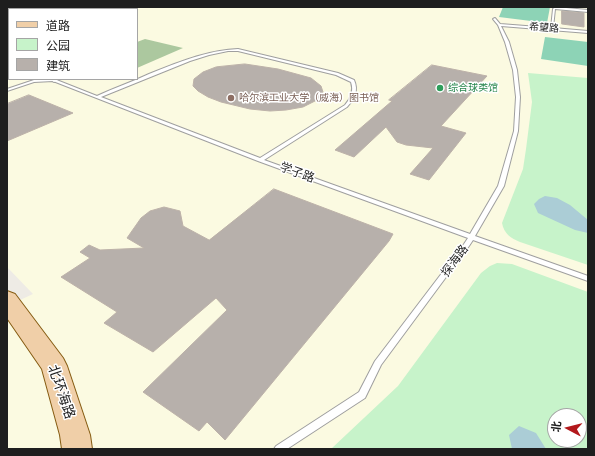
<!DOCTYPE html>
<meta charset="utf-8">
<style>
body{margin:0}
#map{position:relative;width:595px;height:456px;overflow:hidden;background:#eeebe5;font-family:"PT Sans Narrow","Noto Sans SC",sans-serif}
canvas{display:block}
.frame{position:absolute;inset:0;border:8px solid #1e1e1e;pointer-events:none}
.legend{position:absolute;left:8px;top:8px;width:130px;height:72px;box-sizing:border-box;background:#fff;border:1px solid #a5a5a5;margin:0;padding:5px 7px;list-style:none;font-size:12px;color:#1e1e1e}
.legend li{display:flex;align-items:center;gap:8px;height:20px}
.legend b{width:20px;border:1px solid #a5a5a5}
.north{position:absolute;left:547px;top:408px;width:40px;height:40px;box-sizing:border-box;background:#fff;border:1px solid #a5a5a5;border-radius:50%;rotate:277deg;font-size:11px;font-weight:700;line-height:16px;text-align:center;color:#1e1e1e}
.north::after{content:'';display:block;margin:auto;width:14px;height:18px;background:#b3181c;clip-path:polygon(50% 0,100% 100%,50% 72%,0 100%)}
</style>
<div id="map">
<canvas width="595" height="456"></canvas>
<div class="frame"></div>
<ul class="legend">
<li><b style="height:5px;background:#f0cfa8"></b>道路</li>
<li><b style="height:11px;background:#c7f3ca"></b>公园</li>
<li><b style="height:11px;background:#b7b0ab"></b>建筑</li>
</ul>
<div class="north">北</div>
</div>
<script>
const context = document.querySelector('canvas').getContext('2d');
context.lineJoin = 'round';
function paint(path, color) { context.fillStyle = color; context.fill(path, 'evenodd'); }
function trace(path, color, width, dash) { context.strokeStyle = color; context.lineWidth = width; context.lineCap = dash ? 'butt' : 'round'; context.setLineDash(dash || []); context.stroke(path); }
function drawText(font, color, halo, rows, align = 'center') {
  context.font = font + ' "PT Sans Narrow","Noto Sans SC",sans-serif'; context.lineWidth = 3; context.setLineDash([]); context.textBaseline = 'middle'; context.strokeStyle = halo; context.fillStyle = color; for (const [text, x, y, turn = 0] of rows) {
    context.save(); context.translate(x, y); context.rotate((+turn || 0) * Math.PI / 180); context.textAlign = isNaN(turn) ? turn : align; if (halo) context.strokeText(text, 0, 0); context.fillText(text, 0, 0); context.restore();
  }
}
paint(new Path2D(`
 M 71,7 L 588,7 L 588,449 L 7,449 L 7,306 L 33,294 L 7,267 L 7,21 L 9,21 L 9,79 L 137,79 L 137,9 L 66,9 ZM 555,416 L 579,416 L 579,440 L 555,440 Z`), '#fbfae1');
paint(new Path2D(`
 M 145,39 L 183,48 L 137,68 L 137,42 Z`), '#acc89f');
paint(new Path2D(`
 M 528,73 L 588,78 L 588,265 L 520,242 C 511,238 504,234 502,223 L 523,169 L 526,149 L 532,102 Z
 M 497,263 L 512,264 L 588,292 L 588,449 L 331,449 L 398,386 L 481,273 L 490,266 ZM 555,416 L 579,416 L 579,440 L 555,440 Z`), '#c7f3ca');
paint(new Path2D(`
 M 503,7 L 550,7 L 547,23 L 499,17 Z
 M 545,37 L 588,42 L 588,66 L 541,59 Z`), '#8dd3b6');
paint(new Path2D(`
 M 545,196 L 557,198 L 570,205 L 588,220 L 588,233 L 575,230 L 538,213 L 534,204 L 539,199 Z
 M 519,426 L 536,433 L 546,449 L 512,449 L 509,435 Z`), '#abcdd6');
const building = new Path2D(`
 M 562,11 L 584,13 L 584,27 L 562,24 Z
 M 245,64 L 278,69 L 311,78 L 321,86 L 323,92 L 317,100 L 303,107 L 286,110 L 270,111 L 250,109 L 221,102 L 208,97 L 198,91 L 193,86 L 194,79 L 203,72 L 216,67 Z
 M 432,65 L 487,76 L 441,126 L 466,133 L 429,180 L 410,174 L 433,148 L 406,145 L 397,142 L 386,127 L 354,157 L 335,150 L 392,101 L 389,100 Z
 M 29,95 L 73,113 L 7,141 L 7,104 Z
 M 274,189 L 393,234 L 389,241 L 225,440 L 207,422 L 199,431 L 143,392 L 227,310 L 216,298 L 153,352 L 104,323 L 117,312 L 61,277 L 90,258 L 80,252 L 89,245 L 100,250 L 144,248 L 127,238 L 141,218 L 150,211 L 164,207 L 180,211 L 183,226 L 209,240 Z`);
paint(building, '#b7b0ab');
trace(building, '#bdb2a9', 1);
const lane = new Path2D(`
 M 555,7 L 588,10 L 588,12 L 555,9 L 553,28 L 588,31 L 588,33 L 501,26 L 509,42 L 517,70 L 520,97 L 518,131 L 504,186 L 475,236 L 588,276 L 588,281 L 473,240 L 469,246 L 381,365 L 365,398 L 287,449 L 274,449 L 276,446 L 359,392 L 375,361 L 464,244 L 468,238 L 258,161 L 53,81 L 34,82 L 7,91 L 7,89 L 34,80 L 54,79 L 97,96 C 114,88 132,82 149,74 C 177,63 207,50 238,49 L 338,73 L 354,80 C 359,91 354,99 347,107 L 264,160 L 470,234 L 498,186 L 514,131 L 516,97 L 513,70 L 505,42 L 498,25 L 493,19 L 495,18 L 500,24 L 551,28 L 553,9 ZM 228,51 L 238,51 L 336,75 L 351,82 C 354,91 351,98 345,105 L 260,158 L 101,97 L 190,61 L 209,55 Z`);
const street = new Path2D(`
 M 107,7 L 115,7 L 112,9 L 104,9 Z
 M 7,37 L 9,37 L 9,46 L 7,46 Z
 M 7,56 L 9,56 L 9,61 L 7,61 Z
 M 49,79 L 57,79 L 58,80 L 54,82 Z`);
const primary = new Path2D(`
 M 53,7 L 66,7 L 64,9 L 51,9 Z
 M 7,16 L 9,16 L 9,22 L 7,22 Z
 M 7,291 L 15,294 L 63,358 L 67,366 L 90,435 L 92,449 L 62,449 L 60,435 L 42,369 L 7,318 Z`);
trace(lane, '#9f9f9f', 2);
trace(street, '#9f9f9f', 2);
trace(primary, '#865c12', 2);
paint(lane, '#fff');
paint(street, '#fff');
paint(primary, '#f0cfa8');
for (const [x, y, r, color] of [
 [440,88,4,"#2e9e5b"],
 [231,98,4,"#8d6e63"]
]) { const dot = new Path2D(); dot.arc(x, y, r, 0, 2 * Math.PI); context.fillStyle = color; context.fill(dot); trace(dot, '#fff', 1.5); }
drawText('10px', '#1e1e1e', '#fff', [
 ["希望路",544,28,4]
]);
drawText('10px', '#27864d', '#fff', [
 ["综合球类馆",448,88]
], 'left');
drawText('10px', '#785e54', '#fff', [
 ["哈尔滨工业大学（威海）图书馆",239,98]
], 'left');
drawText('12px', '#1e1e1e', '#fff', [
 ["学子路",297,173,20],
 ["探海路",455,261,-53]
]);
drawText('14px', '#1e1e1e', '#fff', [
 ["北环海路",61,392,71]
]);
</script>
